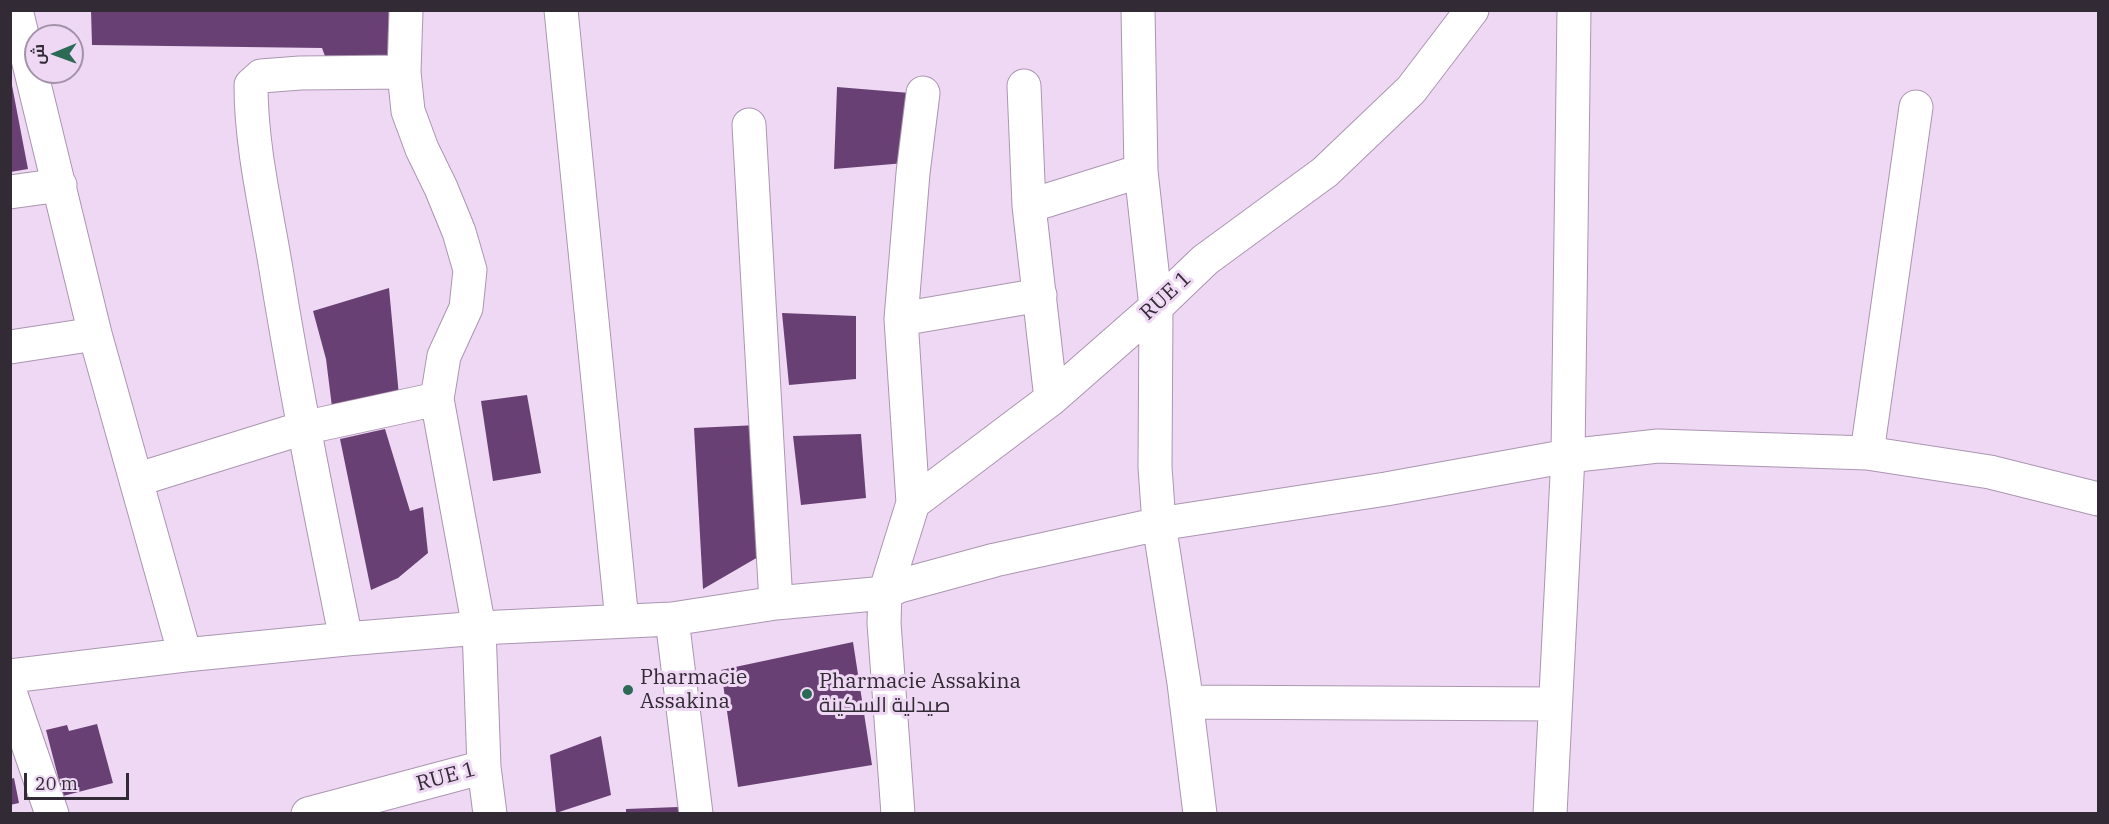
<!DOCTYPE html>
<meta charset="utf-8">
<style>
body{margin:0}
#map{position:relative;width:2109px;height:824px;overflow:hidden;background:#eed8f4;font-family:"IBM Plex Serif",Cairo,serif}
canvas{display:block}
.frame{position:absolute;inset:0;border:12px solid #322a35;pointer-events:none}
.north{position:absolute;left:24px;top:24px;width:60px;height:60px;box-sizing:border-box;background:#eed8f4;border:2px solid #a392a8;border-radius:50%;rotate:269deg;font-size:16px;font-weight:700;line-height:24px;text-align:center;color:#322a35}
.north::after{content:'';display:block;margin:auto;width:21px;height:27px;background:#2c6a56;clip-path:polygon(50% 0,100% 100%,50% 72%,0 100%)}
.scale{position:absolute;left:24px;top:773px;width:105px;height:27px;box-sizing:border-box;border:3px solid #322a35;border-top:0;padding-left:8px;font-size:18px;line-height:21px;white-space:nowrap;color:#322a35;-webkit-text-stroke:4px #eed8f4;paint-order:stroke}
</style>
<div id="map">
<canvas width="2109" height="824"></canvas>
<div class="frame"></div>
<div class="north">ش</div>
<div class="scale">20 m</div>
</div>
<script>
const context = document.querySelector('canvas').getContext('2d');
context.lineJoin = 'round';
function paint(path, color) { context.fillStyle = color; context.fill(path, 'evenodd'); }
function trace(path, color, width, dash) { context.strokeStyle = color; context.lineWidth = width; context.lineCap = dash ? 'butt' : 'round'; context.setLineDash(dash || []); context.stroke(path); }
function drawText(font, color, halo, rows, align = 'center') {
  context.font = font + ' "IBM Plex Serif",Cairo,serif'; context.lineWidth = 6; context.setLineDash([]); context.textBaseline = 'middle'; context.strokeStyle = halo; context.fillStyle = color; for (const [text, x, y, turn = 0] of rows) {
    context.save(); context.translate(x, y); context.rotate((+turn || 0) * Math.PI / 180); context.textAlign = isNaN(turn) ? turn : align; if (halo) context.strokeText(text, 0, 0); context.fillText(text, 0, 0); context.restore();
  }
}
paint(new Path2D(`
 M 91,10 L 387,10 L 390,14 L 389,60 L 326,59 L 322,48 L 92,45 Z
 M 10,75 L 28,169 L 10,172 Z
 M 837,87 L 910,93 L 905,163 L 834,169 Z
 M 389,288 L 399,396 L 333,415 L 326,359 L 313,311 Z
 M 782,313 L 856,316 L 856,379 L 789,385 Z
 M 527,395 L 541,473 L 493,481 L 481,401 Z
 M 758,425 L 765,553 L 703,589 L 694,428 Z
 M 385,429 L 410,511 L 423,507 L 428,553 L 398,578 L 371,590 L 340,439 Z
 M 861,434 L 866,498 L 801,505 L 793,436 Z
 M 853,642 L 872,765 L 738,787 L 721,670 Z
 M 97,724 L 113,783 L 63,796 L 46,730 L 67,725 L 69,731 Z
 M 601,736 L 611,795 L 556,813 L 550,755 Z
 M 14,778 L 19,803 L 10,805 L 10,779 Z
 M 678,807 L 679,813 L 626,813 L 626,809 Z`), '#694074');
const minor = new Path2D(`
 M 16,10 L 95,334 L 185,655
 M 406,10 L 404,72 L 408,111 L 422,149 L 441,188 L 459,232 L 470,270 L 466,308 L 444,356 L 437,399 L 479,628 L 484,767 L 490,814
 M 561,10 L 622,621
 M 1138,10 L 1141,171 L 1156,307 L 1155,467 L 1159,524 L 1184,683 L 1200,814
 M 1024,86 L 1029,206
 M 749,125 L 776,603
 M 10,192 L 60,185
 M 901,319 L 1040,295
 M 10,347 L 95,334
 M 1051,399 L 1029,206 L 1141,171
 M 1867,453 L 1916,107
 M 136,480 L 303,428 L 437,399
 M 913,503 L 901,319 L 913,173 L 923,93
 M 672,619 L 696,814
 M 346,639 C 321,516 296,393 276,269 C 266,208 251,147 251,85 L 261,76 L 300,73 L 404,72
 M 10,676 L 185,655 L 346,639 L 479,628 L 672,619 L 776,603 L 885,593 L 899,586 L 995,560 L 1159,524 L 1386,489 L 1568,456 L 1658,446 L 1867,453 L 1990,472 L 2098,499
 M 10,692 L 52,814
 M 1186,702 L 1555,704
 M 308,814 L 484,767
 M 898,814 L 884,623 L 885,593 L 913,503 L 1051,399 L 1156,307 L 1205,260 L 1325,172 L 1411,90 L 1472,10
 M 1550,814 L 1568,456 L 1574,10`);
trace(minor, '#ab96b0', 35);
trace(minor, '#fff', 33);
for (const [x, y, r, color] of [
 [628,690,6,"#2c6a56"],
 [807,694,6,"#2c6a56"]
]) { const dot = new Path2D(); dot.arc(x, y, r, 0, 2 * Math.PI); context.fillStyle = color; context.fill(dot); trace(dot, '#eed8f4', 2); }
drawText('21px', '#322a35', '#eed8f4', [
 ["RUE 1",1166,296,-43],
 ["RUE 1",446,777,-15]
]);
drawText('21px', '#322a35', '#eed8f4', [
 ["Pharmacie",640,678],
 ["Assakina",640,702],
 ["Pharmacie Assakina",819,682],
 ["صيدلية السكينة",819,706]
], 'left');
</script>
